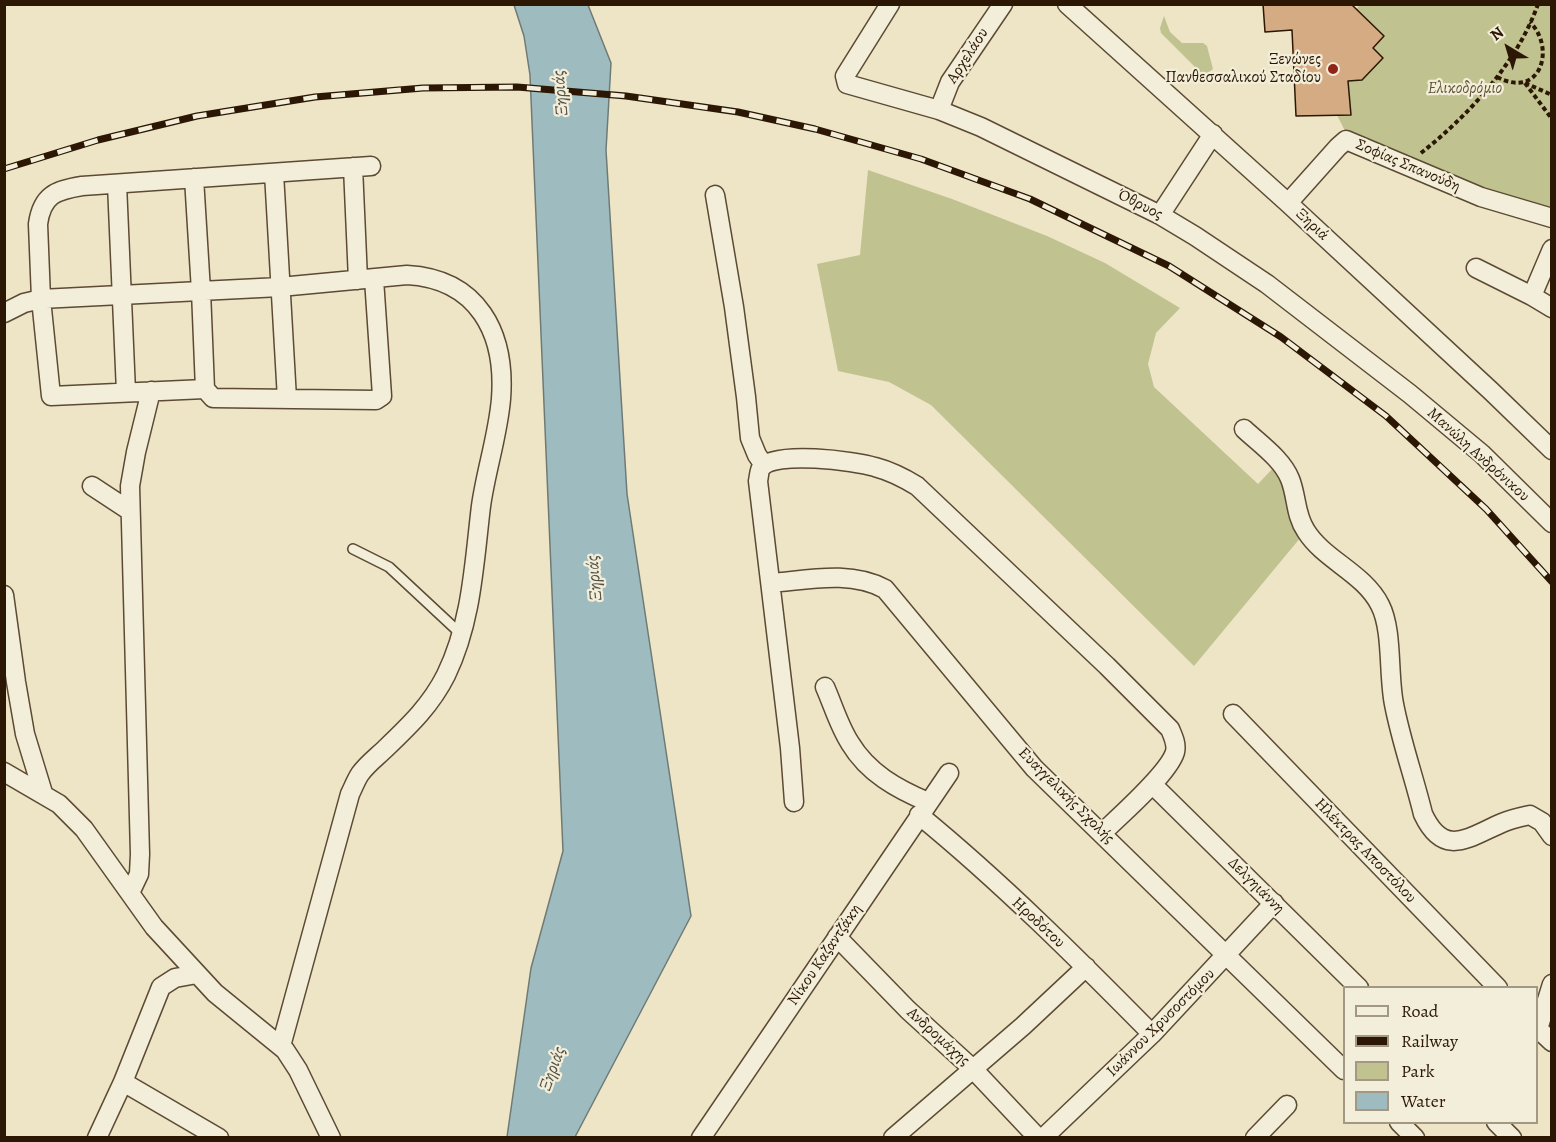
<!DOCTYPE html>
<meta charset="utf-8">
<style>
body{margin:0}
#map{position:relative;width:1556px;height:1142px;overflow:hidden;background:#ede5c5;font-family:Alegreya,serif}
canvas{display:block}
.frame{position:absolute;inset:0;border:6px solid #2b1704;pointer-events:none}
.legend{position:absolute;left:1343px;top:986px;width:195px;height:138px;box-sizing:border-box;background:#f3eed9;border:2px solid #a39884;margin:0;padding:8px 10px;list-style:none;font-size:18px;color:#2b1704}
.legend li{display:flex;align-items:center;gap:12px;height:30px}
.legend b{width:30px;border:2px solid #a39884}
.north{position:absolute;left:1478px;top:18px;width:60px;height:60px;-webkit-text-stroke:4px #f3eed9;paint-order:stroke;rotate:322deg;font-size:16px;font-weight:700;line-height:24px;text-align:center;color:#2b1704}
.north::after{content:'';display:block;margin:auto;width:21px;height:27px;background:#2b1704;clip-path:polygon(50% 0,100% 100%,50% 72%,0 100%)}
</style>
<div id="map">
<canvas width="1556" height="1142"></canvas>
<div class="frame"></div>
<ul class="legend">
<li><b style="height:8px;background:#f3eed9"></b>Road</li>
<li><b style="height:8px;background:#2b1704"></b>Railway</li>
<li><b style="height:16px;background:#c0c28f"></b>Park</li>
<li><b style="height:16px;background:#9ebcc0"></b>Water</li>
</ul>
<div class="north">N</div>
</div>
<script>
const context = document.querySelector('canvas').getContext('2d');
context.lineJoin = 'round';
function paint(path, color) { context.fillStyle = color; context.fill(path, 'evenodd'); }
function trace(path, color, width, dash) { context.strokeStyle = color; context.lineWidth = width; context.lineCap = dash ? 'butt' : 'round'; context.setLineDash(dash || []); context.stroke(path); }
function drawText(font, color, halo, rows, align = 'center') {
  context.font = font + ' Alegreya,serif'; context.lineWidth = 4.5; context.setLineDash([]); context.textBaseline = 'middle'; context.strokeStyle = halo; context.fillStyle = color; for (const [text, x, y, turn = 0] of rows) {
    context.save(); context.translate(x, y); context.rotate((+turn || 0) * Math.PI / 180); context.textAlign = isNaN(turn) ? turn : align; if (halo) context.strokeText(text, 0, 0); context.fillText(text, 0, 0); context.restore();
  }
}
paint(new Path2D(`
 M 1360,5 L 1551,5 L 1551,211 L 1467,181 L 1345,131 L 1337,115 L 1351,115 L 1348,81 L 1362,80 L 1383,58 L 1373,48 L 1384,36 L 1356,9 Z
 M 1164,16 L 1170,32 L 1182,43 L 1203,43 L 1207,46 L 1213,69 L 1208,73 L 1201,73 L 1161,33 L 1160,28 Z
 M 868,170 L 952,199 L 1047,236 L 1105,263 L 1180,308 L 1156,333 L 1148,364 L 1154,387 L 1258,484 L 1275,466 L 1282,480 L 1301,537 L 1194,666 L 931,405 L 889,382 L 838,371 L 817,264 L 860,255 Z`), '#c0c28f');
const water = new Path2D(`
 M 514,5 L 588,5 L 611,63 L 606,150 L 627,494 L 691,916 L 575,1137 L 507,1137 L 531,968 L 563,851 L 530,75 L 524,36 Z`);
paint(water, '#9ebcc0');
trace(water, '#707a75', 1.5);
const building = new Path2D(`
 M 1263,4 L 1351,4 L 1384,36 L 1373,48 L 1383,58 L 1362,80 L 1348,81 L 1351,115 L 1296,116 L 1292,30 L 1265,32 Z`);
paint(building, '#d5ab84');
trace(building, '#2b1704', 1.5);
const lane = new Path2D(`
 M 353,549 L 389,567 L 462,635`);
const street = new Path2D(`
 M 890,4 L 845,76 L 847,84 L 939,110 L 981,127 L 1160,215 L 1195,236 L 1267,284 L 1410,394 L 1482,454 L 1552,523
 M 1067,4 L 1288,203 L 1491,391 L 1552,450
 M 939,110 L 950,82 L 1003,4
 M 371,166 L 82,186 C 56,190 42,195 38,224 L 41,299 L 51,396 L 205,389 L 213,398 L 376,400 L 382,396 L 374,279
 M 353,167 L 358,280
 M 274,173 L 287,399
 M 194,178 L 201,291 L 205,389
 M 117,184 L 126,392
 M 715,195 L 734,307 L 746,397 L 750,438 L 757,455 L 764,465
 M 1288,203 L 1338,147 L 1346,140 L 1481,197 L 1552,218
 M 1160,215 L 1213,134
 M 1552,249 L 1532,296 L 1552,308
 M 1476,268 L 1532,296
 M 4,313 L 24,303 L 41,299 L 280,287 L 407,275 C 478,279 506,333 501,399 C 498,435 486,470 481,506 C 474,564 472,621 446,675 C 431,705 410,725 386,748 C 378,756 367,764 360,774 C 356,780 353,788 350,794 L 281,1046
 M 1244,429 C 1260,444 1282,459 1290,479 C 1297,496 1295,515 1306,531 C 1324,560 1364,573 1380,605 C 1393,630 1388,675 1394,704 C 1401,741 1414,777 1423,814 C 1444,859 1469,837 1502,823 C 1511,819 1521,817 1530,815 L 1542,822 L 1552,836
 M 92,486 L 130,511
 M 771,583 C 808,580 850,570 885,589 L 1034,768 L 1344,1070
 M 4,595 L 16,682 L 25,734 L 43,793
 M 825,687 C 833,705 839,726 850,743 C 868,773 897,789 928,802
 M 1233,714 L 1498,988
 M 4,772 L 59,804 L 84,829 L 154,927 L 215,993 L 285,1050 L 298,1070 L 331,1138
 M 1152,784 L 1359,988
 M 794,802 L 790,748 L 758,481 C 759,477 759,471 761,468 C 774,450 855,461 875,467 C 890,471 904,478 917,486 L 1107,666 L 1170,729 C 1173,736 1177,744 1175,752 C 1169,773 1120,816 1102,833
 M 919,815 C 1001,882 1078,959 1152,1034
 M 130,893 L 139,874 L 140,854 L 130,486 L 136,452 L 151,391
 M 837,937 L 908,1010 L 974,1070 L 1038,1138
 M 1536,1027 L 1552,1042
 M 1538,1029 L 1552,984
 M 123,1082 L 219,1138
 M 1399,1122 L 1415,1138
 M 1496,1122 L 1512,1138
 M 97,1138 L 123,1082 L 161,987 L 175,978 L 197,974
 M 701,1138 L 949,773
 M 893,1138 L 1023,1026 L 1086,967
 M 1043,1138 L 1152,1034 L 1274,903
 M 1255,1138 L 1287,1105`);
trace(lane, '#5c4a34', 12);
trace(street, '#5c4a34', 21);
trace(new Path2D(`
 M 1497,77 C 1541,100 1556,48 1530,22
 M 1525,83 L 1552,119
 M 1525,83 L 1552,95
 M 1421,153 C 1468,116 1518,62 1538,4`), '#2b1704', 4, [4.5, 3]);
trace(lane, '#f3eed9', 9);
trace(street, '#f3eed9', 18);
const rail = new Path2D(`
 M 4,169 L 98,140 L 197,116 L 315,97 L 423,88 L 517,87 L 626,96 L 738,112 L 815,129 L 921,159 L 1030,199 L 1169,266 L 1281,337 L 1386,416 L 1486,509 L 1552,582`);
trace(rail, '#2b1704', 7);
trace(rail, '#f3eed9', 4.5, [14]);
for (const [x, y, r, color] of [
 [1333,69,6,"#8f2418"]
]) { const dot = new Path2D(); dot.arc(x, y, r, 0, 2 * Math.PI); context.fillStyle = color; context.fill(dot); trace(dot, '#f3eed9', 2); }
drawText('16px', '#2b1704', '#f3eed9', [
 ["Αρχελάου",968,56,-57],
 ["Σοφίας Σπανούδη",1408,166,23],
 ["Όθρυος",1140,205,27],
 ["Ξηριά",1312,225,43],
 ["Μανώλη Ανδρόνικου",1478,455,42],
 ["Ευαγγελικής Σχολής",1066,796,45],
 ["Ηλέκτρας Αποστόλου",1365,851,46],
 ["Δελγηιάννη",1256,886,45],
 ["Ηροδότου",1038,923,43],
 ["Νίκου Καζαντζάκη",825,955,-56],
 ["Ιωάννου Χρυσοστόμου",1161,1023,-45],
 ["Ανδρομάχης",938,1037,42]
]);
drawText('16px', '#2b1704', '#f3eed9', [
 ["Ξενώνες",1321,60],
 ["Πανθεσσαλικού Σταδίου",1321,78]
], 'right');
drawText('italic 16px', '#5f5335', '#f3eed9', [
 ["Ελικοδρόμιο",1465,89]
]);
drawText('italic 18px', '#535146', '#f3eed9', [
 ["Ξηριάς",561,93,-95],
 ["Ξηριάς",595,578,-95],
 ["Ξηριάς",553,1069,-70]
]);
</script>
